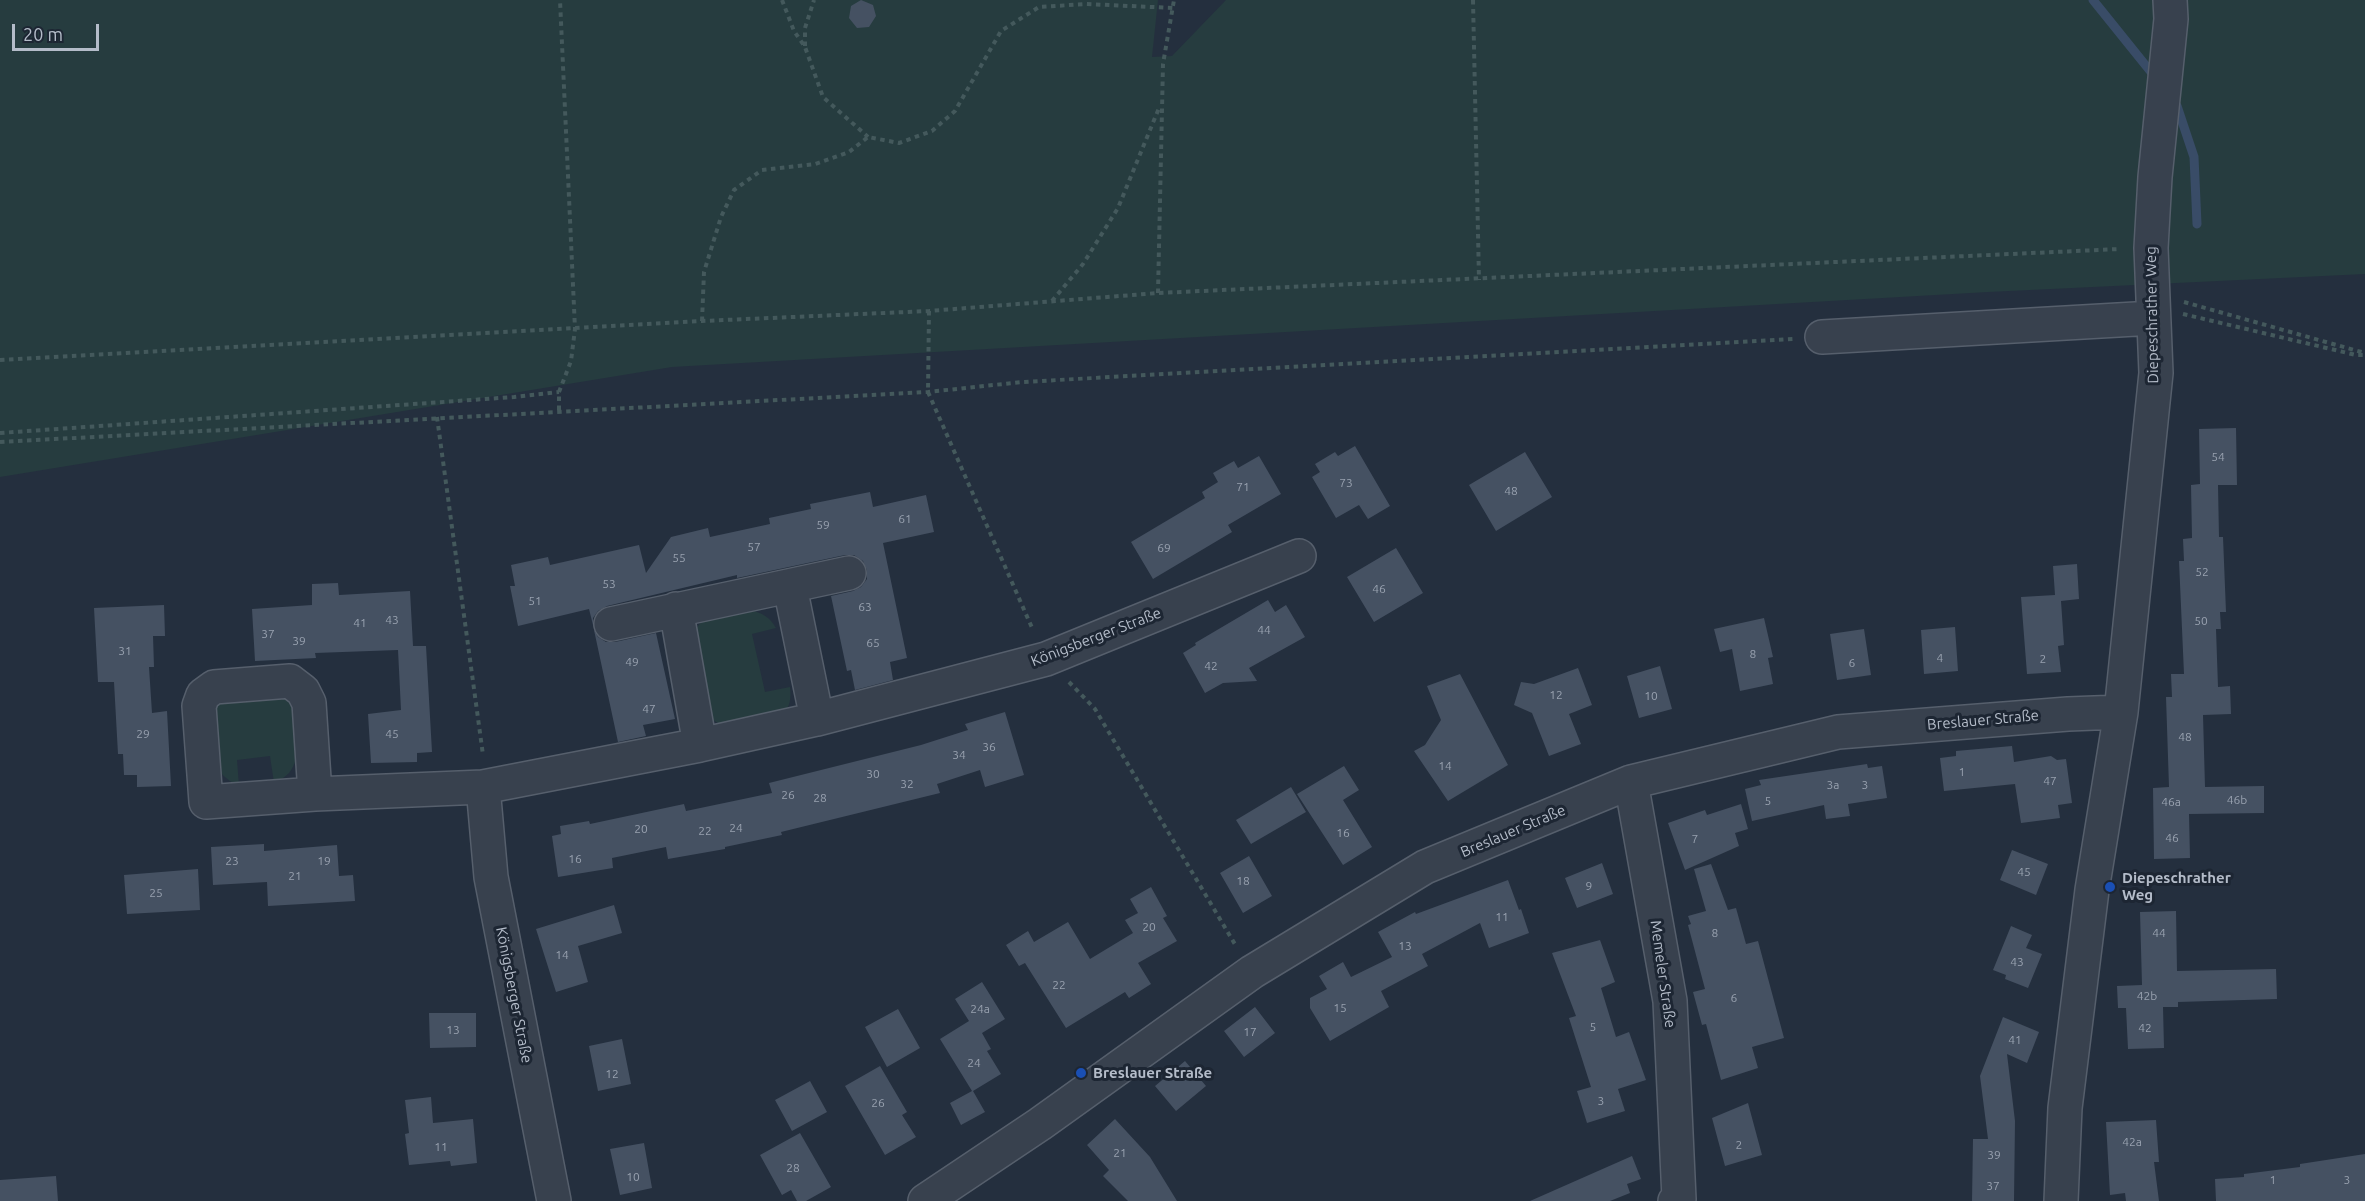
<!DOCTYPE html>
<meta charset="utf-8">
<style>
body{margin:0}
#map{position:relative;width:2365px;height:1201px;overflow:hidden;background:#242f3e;font-family:Ubuntu,sans-serif}
canvas{display:block}
.scale{position:absolute;left:12px;top:24px;width:87px;height:27px;box-sizing:border-box;border:3px solid #b4bcc9;border-top:0;padding-left:8px;font-size:18px;line-height:21px;white-space:nowrap;color:#b4bcc9;-webkit-text-stroke:4px #1d2633;paint-order:stroke}
</style>
<div id="map">
<canvas width="2365" height="1201"></canvas>
<div class="scale">20 m</div>
</div>
<script>
const context = document.querySelector('canvas').getContext('2d');
context.lineJoin = 'round';
function paint(path, color) { context.fillStyle = color; context.fill(path, 'evenodd'); }
function trace(path, color, width, dash) { context.strokeStyle = color; context.lineWidth = width; context.lineCap = dash ? 'butt' : 'round'; context.setLineDash(dash || []); context.stroke(path); }
function drawText(font, color, halo, rows, align = 'center') {
  context.font = font + ' Ubuntu,sans-serif'; context.lineWidth = 6; context.setLineDash([]); context.textBaseline = 'middle'; context.strokeStyle = halo; context.fillStyle = color; for (const [text, x, y, turn = 0] of rows) {
    context.save(); context.translate(x, y); context.rotate((+turn || 0) * Math.PI / 180); context.textAlign = isNaN(turn) ? turn : align; if (halo) context.strokeText(text, 0, 0); context.fillText(text, 0, 0); context.restore();
  }
}
paint(new Path2D(`
 M 0,0 L 1158,0 L 1152,57 L 1172,56 L 1226,0 L 2365,0 L 2365,274 L 1988,292 L 672,367 L 0,477 Z
 M 750,610 C 762,613 770,617 776,628 L 752,634 L 765,692 L 790,687 C 791,696 791,707 783,713 C 777,718 735,729 728,727 C 720,725 713,720 707,716 L 691,635 L 702,621 Z
 M 282,695 C 285,698 290,701 292,705 C 302,721 302,758 289,773 C 285,777 279,781 274,783 L 270,756 L 237,760 L 239,786 C 201,768 213,736 216,702 Z`), '#263c3f');
trace(new Path2D(`
 M 2093,0 L 2151,72
 M 2177,106 L 2194,157 L 2197,224`), '#394c67', 9);
paint(new Path2D(`
 M 861,0 L 873,5 L 876,16 L 869,27 L 857,28 L 849,18 L 851,6 Z
 M 2236,428 L 2237,485 L 2218,485 L 2219,537 L 2223,537 L 2226,612 L 2220,612 L 2221,629 L 2216,629 L 2218,687 L 2230,686 L 2231,714 L 2203,715 L 2205,787 L 2264,786 L 2264,813 L 2189,814 L 2190,858 L 2154,859 L 2153,788 L 2169,787 L 2166,697 L 2172,697 L 2171,674 L 2184,674 L 2179,561 L 2184,561 L 2183,539 L 2192,538 L 2191,485 L 2200,484 L 2199,429 Z
 M 1355,446 L 1390,506 L 1368,519 L 1359,505 L 1336,518 L 1312,477 L 1320,472 L 1315,464 L 1335,452 L 1338,456 Z
 M 1525,452 L 1552,497 L 1496,531 L 1469,485 Z
 M 1259,456 L 1281,494 L 1228,525 L 1232,532 L 1153,579 L 1131,542 L 1205,498 L 1202,492 L 1218,482 L 1213,473 L 1234,461 L 1238,468 Z
 M 870,492 L 873,507 L 926,495 L 934,532 L 883,543 L 907,658 L 890,662 L 893,680 L 855,690 L 851,670 L 847,671 L 831,596 L 853,591 L 861,587 L 867,579 L 867,570 L 863,561 L 854,555 L 845,555 L 737,578 L 737,575 L 607,606 L 598,611 L 593,618 L 593,625 L 589,609 L 518,626 L 510,586 L 515,586 L 511,565 L 548,557 L 550,565 L 639,545 L 646,573 L 671,537 L 708,528 L 710,537 L 770,524 L 769,518 L 811,509 L 810,504 Z
 M 1396,548 L 1423,593 L 1374,622 L 1347,577 Z
 M 2077,564 L 2079,599 L 2061,601 L 2064,645 L 2058,646 L 2061,672 L 2027,674 L 2021,597 L 2055,595 L 2053,566 Z
 M 338,583 L 339,595 L 410,591 L 413,646 L 426,646 L 432,752 L 417,753 L 417,762 L 371,763 L 368,714 L 401,710 L 398,650 L 315,653 L 316,658 L 255,661 L 252,609 L 312,605 L 312,584 Z
 M 1268,600 L 1275,612 L 1286,605 L 1305,637 L 1249,668 L 1257,681 L 1223,683 L 1205,693 L 1183,653 L 1196,645 L 1195,643 Z
 M 164,605 L 165,636 L 153,636 L 154,667 L 149,667 L 152,713 L 167,711 L 171,786 L 137,787 L 137,775 L 124,775 L 123,754 L 118,754 L 114,682 L 98,682 L 94,608 Z
 M 1764,618 L 1773,657 L 1768,658 L 1773,684 L 1740,691 L 1732,649 L 1720,652 L 1714,629 Z
 M 1955,627 L 1958,671 L 1924,674 L 1921,630 Z
 M 1864,629 L 1871,675 L 1837,680 L 1830,634 Z
 M 594,630 L 598,637 L 606,642 L 615,642 L 656,633 L 675,719 L 643,725 L 646,736 L 618,742 Z
 M 1660,666 L 1672,709 L 1639,718 L 1627,676 Z
 M 1578,668 L 1592,705 L 1569,714 L 1581,744 L 1549,756 L 1532,713 L 1514,705 L 1521,682 L 1534,684 Z
 M 1460,674 L 1508,765 L 1448,801 L 1414,751 L 1425,745 L 1441,720 L 1427,686 Z
 M 1005,712 L 1024,775 L 985,787 L 980,770 L 937,784 L 940,793 L 781,832 L 782,835 L 725,847 L 725,849 L 668,859 L 666,847 L 612,858 L 613,868 L 558,877 L 552,836 L 561,834 L 560,826 L 589,821 L 590,824 L 684,804 L 686,811 L 772,793 L 769,783 L 921,745 L 968,730 L 965,724 Z
 M 2012,746 L 2014,762 L 2051,756 L 2057,760 L 2066,759 L 2072,803 L 2058,805 L 2060,818 L 2021,823 L 2015,784 L 1944,791 L 1940,758 L 1956,756 L 1956,751 Z
 M 1867,764 L 1868,768 L 1882,766 L 1887,798 L 1848,804 L 1850,816 L 1826,819 L 1824,805 L 1752,821 L 1745,789 L 1761,785 L 1759,780 Z
 M 1344,766 L 1359,790 L 1343,800 L 1372,847 L 1343,865 L 1297,794 Z
 M 1291,787 L 1306,812 L 1251,844 L 1236,820 Z
 M 1741,804 L 1748,829 L 1735,833 L 1739,846 L 1685,870 L 1668,823 L 1705,810 L 1707,815 Z
 M 264,844 L 264,851 L 337,845 L 339,876 L 353,875 L 355,901 L 268,906 L 267,882 L 213,885 L 211,847 Z
 M 2012,850 L 2048,864 L 2036,895 L 2000,880 Z
 M 1249,856 L 1272,896 L 1243,913 L 1220,873 Z
 M 1602,863 L 1613,894 L 1577,908 L 1565,878 Z
 M 1711,864 L 1728,910 L 1736,908 L 1746,944 L 1758,941 L 1784,1038 L 1752,1047 L 1758,1068 L 1721,1080 L 1706,1024 L 1702,1025 L 1693,992 L 1705,989 L 1688,925 L 1691,924 L 1688,916 L 1706,911 L 1694,869 Z
 M 198,869 L 200,910 L 127,914 L 124,875 Z
 M 1508,880 L 1519,910 L 1521,909 L 1529,933 L 1489,948 L 1480,923 L 1422,954 L 1428,966 L 1381,991 L 1389,1007 L 1330,1041 L 1310,1008 L 1310,998 L 1327,989 L 1319,976 L 1343,962 L 1351,977 L 1392,957 L 1378,932 L 1415,912 L 1416,914 Z
 M 1151,887 L 1167,916 L 1163,918 L 1177,941 L 1138,963 L 1151,984 L 1129,998 L 1125,992 L 1066,1028 L 1025,963 L 1019,966 L 1006,945 L 1028,931 L 1034,942 L 1068,922 L 1090,959 L 1133,933 L 1125,920 L 1138,913 L 1130,899 Z
 M 614,905 L 622,933 L 578,946 L 588,982 L 556,992 L 536,929 Z
 M 2176,911 L 2177,971 L 2276,969 L 2277,999 L 2178,1002 L 2178,1007 L 2163,1007 L 2164,1048 L 2128,1049 L 2126,1008 L 2118,1008 L 2117,986 L 2142,985 L 2140,912 Z
 M 2011,926 L 2032,935 L 2026,948 L 2042,954 L 2028,988 L 2005,979 L 2006,975 L 1993,970 Z
 M 1600,940 L 1615,982 L 1601,988 L 1616,1037 L 1629,1032 L 1646,1080 L 1618,1089 L 1625,1111 L 1587,1123 L 1577,1091 L 1591,1087 L 1569,1018 L 1576,1016 L 1552,953 Z
 M 982,982 L 1005,1019 L 982,1033 L 991,1049 L 987,1051 L 1001,1074 L 973,1091 L 985,1112 L 961,1125 L 950,1103 L 972,1091 L 940,1039 L 969,1021 L 955,999 Z
 M 1255,1007 L 1275,1033 L 1244,1057 L 1224,1031 Z
 M 898,1009 L 920,1048 L 887,1067 L 865,1027 Z
 M 429,1013 L 476,1013 L 476,1047 L 430,1048 Z
 M 2003,1017 L 2039,1032 L 2027,1063 L 2007,1054 L 2015,1121 L 2014,1201 L 1972,1201 L 1973,1139 L 1988,1139 L 1980,1076 Z
 M 622,1039 L 631,1084 L 598,1091 L 589,1046 Z
 M 1185,1061 L 1206,1086 L 1176,1111 L 1155,1086 Z
 M 880,1066 L 907,1112 L 902,1115 L 916,1137 L 885,1155 L 845,1086 Z
 M 810,1081 L 827,1112 L 792,1131 L 775,1100 Z
 M 431,1097 L 433,1123 L 473,1119 L 477,1163 L 451,1166 L 450,1161 L 409,1165 L 405,1134 L 409,1133 L 405,1100 Z
 M 1748,1103 L 1762,1155 L 1725,1166 L 1712,1118 Z
 M 1115,1119 L 1150,1157 L 1177,1201 L 1128,1201 L 1103,1176 L 1109,1170 L 1087,1145 Z
 M 2156,1120 L 2159,1162 L 2154,1162 L 2159,1201 L 2126,1201 L 2125,1193 L 2110,1195 L 2106,1122 Z
 M 800,1133 L 831,1187 L 806,1201 L 797,1201 L 791,1190 L 782,1195 L 760,1155 Z
 M 644,1143 L 652,1188 L 620,1195 L 610,1149 Z
 M 2365,1154 L 2365,1201 L 2216,1201 L 2215,1179 L 2244,1177 L 2244,1174 L 2300,1167 L 2300,1164 Z
 M 1632,1156 L 1641,1179 L 1627,1184 L 1630,1193 L 1610,1201 L 1530,1201 Z
 M 56,1176 L 58,1201 L 0,1201 L 0,1180 Z`), '#455162');
const minor = new Path2D(`
 M 1822,337 L 2153,318
 M 790,587 L 817,719
 M 676,609 L 700,745
 M 611,624 L 849,573
 M 1631,782 L 1670,1001 L 1679,1199 L 1675,1201
 M 483,787 L 491,877 L 554,1201
 M 315,794 L 309,703 L 303,691 L 290,681 L 214,687 L 203,695 L 199,706 L 206,802 L 315,794 L 483,787 L 700,745 L 817,719 L 1046,659 L 1299,556
 M 925,1201 L 1040,1124 L 1252,972 L 1425,867 L 1631,782 L 1838,732 L 2068,714 L 2121,712
 M 2061,1201 L 2065,1108 L 2092,890 L 2121,712 L 2156,373 L 2151,248 L 2155,177 L 2171,19 L 2170,0`);
trace(minor, '#565f6c', 36);
trace(new Path2D(`
 M 782,0 L 794,31 L 805,47 L 823,97 L 868,137
 M 1473,0 L 1479,280
 M 805,46 L 805,28 L 814,0
 M 1158,293 L 1163,64 L 1174,0
 M 1052,301 L 1083,264 L 1118,208 L 1159,108
 M 2184,302 L 2365,353
 M 929,311 L 928,392 L 1033,630
 M 2183,314 L 2356,355 L 2365,355
 M 702,321 L 704,272 L 721,217 L 734,190 L 762,170 L 815,164 L 849,152 L 868,137 L 899,143 L 932,131 L 955,111 L 1001,31 L 1039,7 L 1086,4 L 1174,8
 M 0,360 L 702,321 L 929,311 L 1158,293 L 2120,249
 M 559,410 L 559,392 L 571,361 L 575,329 L 560,0
 M 437,417 L 483,755
 M 0,433 L 514,397 L 559,392
 M 0,442 L 928,392 L 1022,382 L 1793,339
 M 1069,682 L 1095,709 L 1236,946`), '#44595c', 4, [4.5, 4.5]);
trace(minor, '#38414e', 33);
for (const [x, y, r, color] of [
 [2110,887,6,"#1a4fb4"],
 [1081,1073,6,"#1a4fb4"]
]) { const dot = new Path2D(); dot.arc(x, y, r, 0, 2 * Math.PI); context.fillStyle = color; context.fill(dot); trace(dot, '#1d2633', 2); }
drawText('12px', '#98a1af', null, [
 ["54",2218,457],
 ["73",1346,483],
 ["71",1243,487],
 ["48",1511,491],
 ["61",905,519],
 ["59",823,525],
 ["57",754,547],
 ["69",1164,548],
 ["55",679,558],
 ["52",2202,572],
 ["53",609,584],
 ["46",1379,589],
 ["51",535,601],
 ["63",865,607],
 ["43",392,620],
 ["50",2201,621],
 ["41",360,623],
 ["44",1264,630],
 ["37",268,634],
 ["39",299,641],
 ["65",873,643],
 ["31",125,651],
 ["8",1753,654],
 ["4",1940,658],
 ["2",2043,659],
 ["49",632,662],
 ["6",1852,663],
 ["42",1211,666],
 ["12",1556,695],
 ["10",1651,696],
 ["47",649,709],
 ["29",143,734],
 ["45",392,734],
 ["48",2185,737],
 ["36",989,747],
 ["34",959,755],
 ["14",1445,766],
 ["1",1962,772],
 ["30",873,774],
 ["47",2050,781],
 ["32",907,784],
 ["3a",1833,785],
 ["3",1865,785],
 ["26",788,795],
 ["28",820,798],
 ["46b",2237,800],
 ["5",1768,801],
 ["46a",2171,802],
 ["24",736,828],
 ["20",641,829],
 ["22",705,831],
 ["16",1343,833],
 ["46",2172,838],
 ["7",1695,839],
 ["16",575,859],
 ["23",232,861],
 ["19",324,861],
 ["45",2024,872],
 ["21",295,876],
 ["18",1243,881],
 ["9",1589,886],
 ["25",156,893],
 ["11",1502,917],
 ["20",1149,927],
 ["8",1715,933],
 ["44",2159,933],
 ["13",1405,946],
 ["14",562,955],
 ["43",2017,962],
 ["22",1059,985],
 ["42b",2147,996],
 ["6",1734,998],
 ["15",1340,1008],
 ["24a",980,1009],
 ["5",1593,1027],
 ["42",2145,1028],
 ["13",453,1030],
 ["17",1250,1032],
 ["41",2015,1040],
 ["24",974,1063],
 ["12",612,1074],
 ["3",1601,1101],
 ["26",878,1103],
 ["42a",2132,1142],
 ["2",1739,1145],
 ["11",441,1147],
 ["21",1120,1153],
 ["39",1994,1155],
 ["28",793,1168],
 ["10",633,1177],
 ["1",2273,1180],
 ["3",2347,1180],
 ["37",1993,1186]
]);
drawText('15px', '#b4bcc9', '#1d2633', [
 ["Diepeschrather Weg",2152,315,-91],
 ["Königsberger Straße",1096,637,-21],
 ["Breslauer Straße",1983,720,-5],
 ["Breslauer Straße",1513,831,-23],
 ["Memeler Straße",1663,974,82],
 ["Königsberger Straße",514,995,79]
]);
drawText('bold 15px', '#b4bcc9', '#1d2633', [
 ["Diepeschrather",2122,878],
 ["Weg",2122,895],
 ["Breslauer Straße",1093,1073]
], 'left');
</script>
